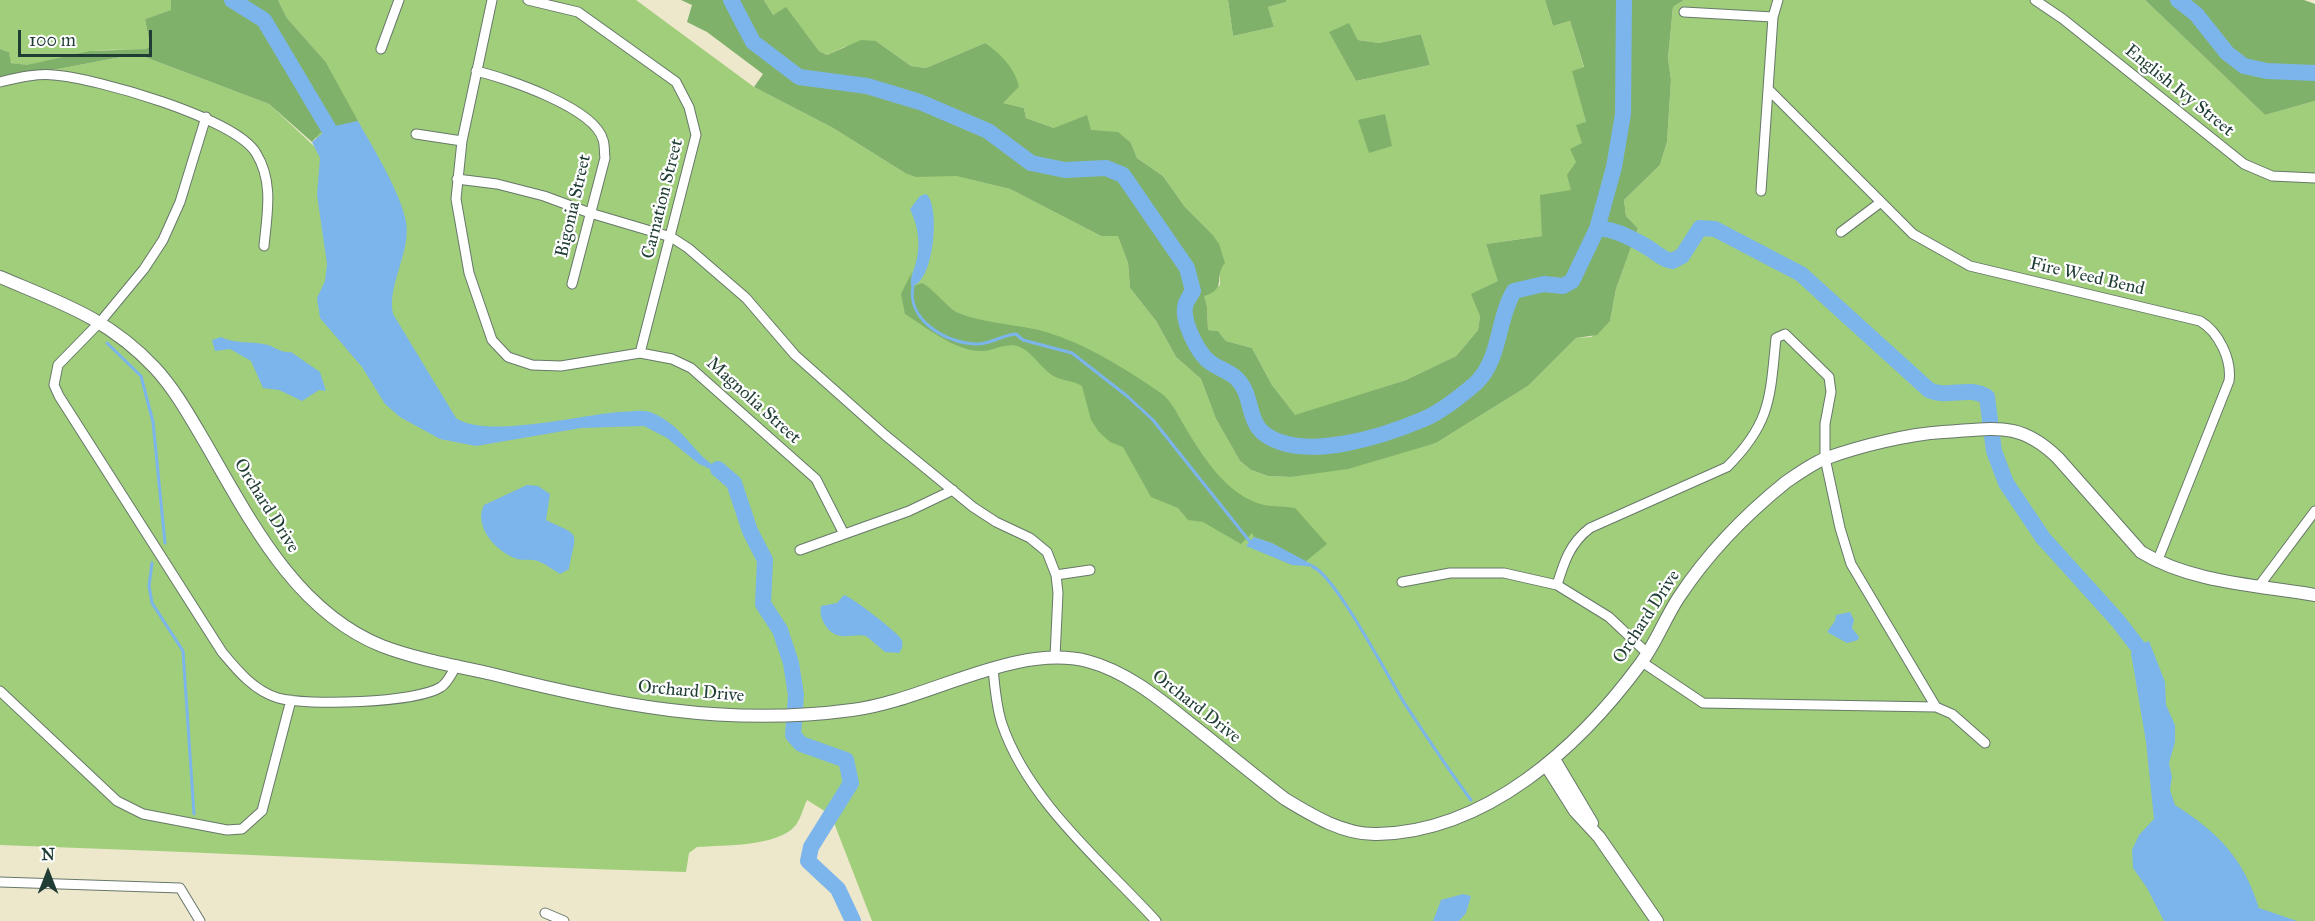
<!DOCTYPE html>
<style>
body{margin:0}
#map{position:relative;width:2315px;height:921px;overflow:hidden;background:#ede7cb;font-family:"IM FELL Great Primer",serif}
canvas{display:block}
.north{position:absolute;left:18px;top:843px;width:60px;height:60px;-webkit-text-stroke:4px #fff;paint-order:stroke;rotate:0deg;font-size:16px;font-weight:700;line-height:24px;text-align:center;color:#1f3d34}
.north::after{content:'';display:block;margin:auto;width:21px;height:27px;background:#1f3d34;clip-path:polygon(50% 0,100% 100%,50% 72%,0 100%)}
.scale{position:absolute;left:18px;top:30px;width:134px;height:27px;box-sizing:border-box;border:3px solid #1f3d34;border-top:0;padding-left:8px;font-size:18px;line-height:21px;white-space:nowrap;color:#1f3d34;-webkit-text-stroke:4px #fff;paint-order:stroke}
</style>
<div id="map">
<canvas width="2315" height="921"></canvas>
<div class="north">N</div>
<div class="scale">100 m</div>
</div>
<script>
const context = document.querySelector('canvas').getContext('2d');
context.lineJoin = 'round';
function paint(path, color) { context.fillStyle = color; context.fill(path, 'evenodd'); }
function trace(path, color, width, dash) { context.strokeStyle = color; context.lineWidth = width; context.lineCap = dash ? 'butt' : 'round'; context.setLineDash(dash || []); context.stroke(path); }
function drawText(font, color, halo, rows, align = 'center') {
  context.font = font + ' "IM FELL Great Primer",serif'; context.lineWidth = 4.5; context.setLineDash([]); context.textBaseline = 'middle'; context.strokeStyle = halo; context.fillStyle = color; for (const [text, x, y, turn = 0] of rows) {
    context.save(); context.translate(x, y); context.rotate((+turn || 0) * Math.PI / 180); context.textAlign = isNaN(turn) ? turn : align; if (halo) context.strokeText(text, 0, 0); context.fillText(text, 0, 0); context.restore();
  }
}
paint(new Path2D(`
 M 0,0 L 171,0 L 172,10 L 145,19 L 150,46 L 146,49 C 127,51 107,48 89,52 C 66,56 33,72 10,62 L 9,52 L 0,49 Z
 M 278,0 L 636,0 L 754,87 L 833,128 L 905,173 L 957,176 L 1010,189 L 1101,236 L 1118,235 L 1128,263 L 1130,288 L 1156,321 L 1176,357 L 1201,379 L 1216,419 L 1240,461 L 1251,470 L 1268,476 L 1290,477 L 1436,443 L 1528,386 L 1576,338 L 1591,337 L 1610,321 L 1616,289 L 1638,228 L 1626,216 L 1624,200 L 1660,165 L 1667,142 L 1671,80 L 1668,58 L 1673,7 L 1684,0 L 2145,0 L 2265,115 L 2315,101 L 2315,921 L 872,921 L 831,815 L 807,800 C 803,808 801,819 795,826 C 777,847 723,845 697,847 L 689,853 L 686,872 C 457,865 229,853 0,845 L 0,80 L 137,54 L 269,104 L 315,147 L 325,61 L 287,18 Z
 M 764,0 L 1228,0 L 1233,36 L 1274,27 L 1268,7 L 1286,2 L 1286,0 L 1545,0 L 1553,26 L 1570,21 L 1584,68 L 1573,71 L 1586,122 L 1582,144 L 1572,190 L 1543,222 L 1542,236 L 1486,244 L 1499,281 L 1480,316 L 1478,330 L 1456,356 L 1406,380 L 1295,416 L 1272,385 L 1252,348 L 1226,341 L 1218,331 L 1208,330 L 1207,307 L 1203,296 L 1220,285 L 1220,268 L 1212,234 L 1185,207 L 1163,176 L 1137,158 L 1131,143 L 1054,128 L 1026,118 L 1024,108 L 1002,103 L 1019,87 L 985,43 L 926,68 L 911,66 L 876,41 L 844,47 L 827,55 L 819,51 L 786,8 L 773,15 ZM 1349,24 L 1358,40 L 1379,43 L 1421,34 L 1430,65 L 1356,81 L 1330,33 Z`), '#a0ce7b');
paint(new Path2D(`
 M 171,0 L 278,0 L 287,18 L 325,61 L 358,121 L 320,133 L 312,142 L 269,104 L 137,54 L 0,80 L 0,49 L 9,52 L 11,63 L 27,65 L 90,51 L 146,49 L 150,46 L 145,19 L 171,10 Z
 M 681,0 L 764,0 L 773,15 L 786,7 L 819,51 L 827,55 L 861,40 L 876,41 L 911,66 L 926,68 L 985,43 C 1000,53 1015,68 1019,87 L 1003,103 L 1024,108 L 1026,118 L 1054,128 L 1087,115 L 1091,130 L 1118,132 L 1131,143 L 1137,158 L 1163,176 L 1185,207 L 1212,234 L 1219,244 L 1225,263 C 1213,277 1228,289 1204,296 L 1207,307 L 1208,330 L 1218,331 L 1226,341 L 1252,348 L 1272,385 L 1295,415 L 1406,380 L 1456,356 L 1478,330 L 1480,316 L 1471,294 L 1498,281 L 1486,244 L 1542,236 L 1540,195 L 1571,190 L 1567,175 L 1576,162 L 1570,149 L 1582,143 L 1576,125 L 1586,122 L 1572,71 L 1584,67 L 1570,21 L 1553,26 L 1545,0 L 1684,0 L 1673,7 L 1668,58 L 1671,80 L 1667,142 L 1660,165 L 1624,200 L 1626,216 L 1638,228 L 1616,289 L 1610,321 L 1597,335 L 1576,338 L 1528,386 L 1436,443 L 1348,469 L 1290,477 L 1268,476 L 1251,470 L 1240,461 L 1216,419 L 1201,379 L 1176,357 L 1156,321 L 1130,288 L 1128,263 L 1118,236 L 1101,236 L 1010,189 L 956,176 L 916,177 L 905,173 L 833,128 L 754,87 L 763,74 L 707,32 L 687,22 L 692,5 Z
 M 1228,0 L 1286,0 L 1286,2 L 1268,7 L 1274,27 L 1233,36 Z
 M 2145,0 L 2304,0 L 2315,4 L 2315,101 L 2265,115 Z
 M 1349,23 L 1358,40 L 1379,43 L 1421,34 L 1430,65 L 1356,81 L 1329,32 Z
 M 1385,114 L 1392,146 L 1369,153 L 1358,120 Z
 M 912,272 L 911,279 L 914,286 L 922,283 L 927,286 C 936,293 944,303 953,310 C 970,322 1025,325 1046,332 C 1086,344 1124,368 1158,391 C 1172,400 1177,414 1185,427 C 1203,457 1227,496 1264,505 C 1274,507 1285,506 1295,508 L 1327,544 L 1305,562 L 1272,543 L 1254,537 L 1252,533 L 1241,544 L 1203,522 L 1188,520 L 1178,508 L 1151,497 L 1123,447 L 1110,442 L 1099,432 L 1091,420 L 1082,386 C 1072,380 1061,381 1052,375 C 1040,367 1033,353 1020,347 C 1007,342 996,350 984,351 C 957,353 926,327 905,314 L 901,294 Z`), '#80b16b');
paint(new Path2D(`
 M 358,121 C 373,148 401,193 406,222 C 411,253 387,284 393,314 L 456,418 C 486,439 580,415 619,412 C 631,412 644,408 655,414 C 679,426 686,440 703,457 C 713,467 726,470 734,483 L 728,477 L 699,464 L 667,438 L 644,426 L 581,428 L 476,446 L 440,439 L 400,417 L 385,404 L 362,367 L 320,318 L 317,298 L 325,281 L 327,264 L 317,195 L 320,158 L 312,142 L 330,127 Z
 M 926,194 C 941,205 934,285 911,286 C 910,276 914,271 916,262 C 921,244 918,226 910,209 L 920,196 Z
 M 221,337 C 235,344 252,341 268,345 C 276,348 282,353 291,352 L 320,372 L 326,391 L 319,390 L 302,401 L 279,390 L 263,388 L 251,361 L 230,349 L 215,351 L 212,340 Z
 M 527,485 L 538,486 L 550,494 L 546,520 C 581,537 577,529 569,569 L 560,574 C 553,570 547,565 540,562 C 532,558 525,561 517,559 C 496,552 473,526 484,505 Z
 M 1254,537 L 1272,543 L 1317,567 L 1292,565 L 1246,546 Z
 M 844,595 C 852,597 897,632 901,639 C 904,644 902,649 899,653 L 885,652 L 866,636 C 857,634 850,637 841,636 C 828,635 818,617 821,606 L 837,603 Z
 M 1850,612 L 1854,620 L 1852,628 L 1859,637 L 1858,640 L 1847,643 L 1827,632 L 1835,621 L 1836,615 Z
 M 2149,641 L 2165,682 L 2166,705 L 2175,725 L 2175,742 L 2169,763 L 2172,777 L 2170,790 L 2175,805 C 2219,833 2243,858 2259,908 L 2297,921 L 2164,921 L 2147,888 L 2133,868 L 2132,850 L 2139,835 L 2154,819 L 2146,742 L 2131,653 L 2140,644 Z
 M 1463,894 L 1471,896 L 1466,913 L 1459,921 L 1433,921 L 1441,900 Z`), '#7cb5ec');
trace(new Path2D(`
 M 913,286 C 906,321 949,345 979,344 C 992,343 1003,335 1016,334 L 1023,340 L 1072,353 L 1127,396 L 1153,420 L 1251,543
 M 107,343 L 141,376 L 153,422 L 165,543
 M 152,563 L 149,586 L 152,603 L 183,651 L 194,814
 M 1313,567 C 1335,575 1389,679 1405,704 C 1426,736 1448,769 1471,800`), '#7cb5ec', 3);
trace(new Path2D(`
 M 232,0 L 264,20 L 339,146
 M 731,0 L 753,42 L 799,77 L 867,86 L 920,102 L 988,131 L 1031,163 L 1065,170 L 1106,168 L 1123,175 L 1187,268 L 1193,291 C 1191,294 1188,299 1186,303 C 1180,319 1198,354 1211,363 C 1218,368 1228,371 1235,377 C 1254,393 1246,422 1266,435 C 1306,462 1384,436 1424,419 C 1441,412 1462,395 1476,383 C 1501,359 1497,319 1514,291 L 1544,284 L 1563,286 L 1572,281 L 1597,229 L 1614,167 L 1623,114 L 1624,0
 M 2178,0 L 2196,14 L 2227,53 L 2244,66 L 2267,71 L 2315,73
 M 1597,229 C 1611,227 1635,240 1647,247 C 1656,252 1661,259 1672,261 L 1682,256 L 1700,228 L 1715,229 L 1801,274 L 1929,390 C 1948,399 1969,385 1987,397 L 1994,451 L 2006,483 L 2043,538 L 2118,621 L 2141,651 L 2143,668
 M 718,469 L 734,483 L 750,531 L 765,560 L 763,604 L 780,630 L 791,663 L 796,695 L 793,735 L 801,744 L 846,760 L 851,783 L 811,847 L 808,861 L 838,889 L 853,921`), '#7cb5ec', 16);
const minor = new Path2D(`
 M 492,0 L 462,141 L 456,199 L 469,273 L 492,340 L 508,357 L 532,365 L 561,366 L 640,353 L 672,359 L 691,368 L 816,479 L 844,534
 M 528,0 L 578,12 L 676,82 L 689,107 L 696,135 L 640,353
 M 2035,0 L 2063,19 L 2244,164 L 2272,176 L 2315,178
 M 1684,12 L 1773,17
 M 381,49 L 399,0
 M 476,71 C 506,78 595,108 603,140 C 605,145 604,153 605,158 L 572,284
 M 0,82 C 17,78 37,73 54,75 C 96,78 235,118 256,153 C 274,182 267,214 264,246
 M 1769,90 L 1913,234 L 1970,266 L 2200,321 C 2219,332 2232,360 2229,381 L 2157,562
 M 206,117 L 180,202 L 163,240 L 144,269 L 101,321 L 58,365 L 54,385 L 59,396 L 222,652 C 237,670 254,691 278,698 C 307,706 416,703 441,687 C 448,683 452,672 457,665
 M 416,134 L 462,141
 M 457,179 L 497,184 L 544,196 L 590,213 L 671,237 L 688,248 L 746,298 L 795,355 L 885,435 L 973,507 L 996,522 L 1030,538 L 1047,552 L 1056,575 L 1058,593 L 1055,657
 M 1761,191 L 1773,17 L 1778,0
 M 1841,232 L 1881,202
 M 800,550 L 909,511 L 953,490
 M 1056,575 L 1090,570
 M 1402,582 L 1450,573 L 1504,573 L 1557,585 L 1609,617 L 1647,653
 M 1557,585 C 1564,562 1570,543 1590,528 L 1727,467 C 1771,423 1770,398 1776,338 L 1785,334 L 1829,377 L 1831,392 L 1825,424 L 1825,458 L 1840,528 L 1851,564 L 1936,707
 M 2259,586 L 2315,511
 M 1642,662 L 1703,703 L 1936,707 L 1952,714 L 1985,743
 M 993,669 C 995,687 996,706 1002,724 C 1028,801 1102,862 1156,921
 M 0,691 L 117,801 L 143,814 L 227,830 L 242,829 L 262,811 L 291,700
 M 0,882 L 180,888 L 200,921
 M 545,913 L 564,921`);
const tertiary = new Path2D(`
 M 0,277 C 61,303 108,318 155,368 C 176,391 190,417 206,444 C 250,520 295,611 382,646 C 416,659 456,666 492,674 C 614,705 725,727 852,710 C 926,701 1014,643 1087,661 C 1129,672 1163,702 1196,728 C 1226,752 1255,776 1285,799 C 1313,816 1344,835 1377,834 C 1487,832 1580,746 1641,663 C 1656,643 1665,618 1679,597 C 1708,553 1745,515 1786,482 C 1798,474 1814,462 1827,458 C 1860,446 1909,434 1943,432 C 1994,429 2019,420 2058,458 L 2141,552 C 2192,583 2257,585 2315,595
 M 1554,759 L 1592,823
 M 1546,765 L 1575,811 L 1599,837 L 1657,921`);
trace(minor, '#677869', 11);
trace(tertiary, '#677869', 14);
trace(minor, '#fff', 9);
trace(tertiary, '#fff', 12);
drawText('18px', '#1f3d34', '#fff', [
 ["English Ivy Street",2179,91,39],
 ["Carnation Street",663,199,-76],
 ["Bigonia Street",574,206,-77],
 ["Fire Weed Bend",2087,277,13],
 ["Magnolia Street",753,401,42],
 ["Orchard Drive",266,506,58],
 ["Orchard Drive",1647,617,-57],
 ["Orchard Drive",691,692,5],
 ["Orchard Drive",1196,707,38]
]);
</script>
